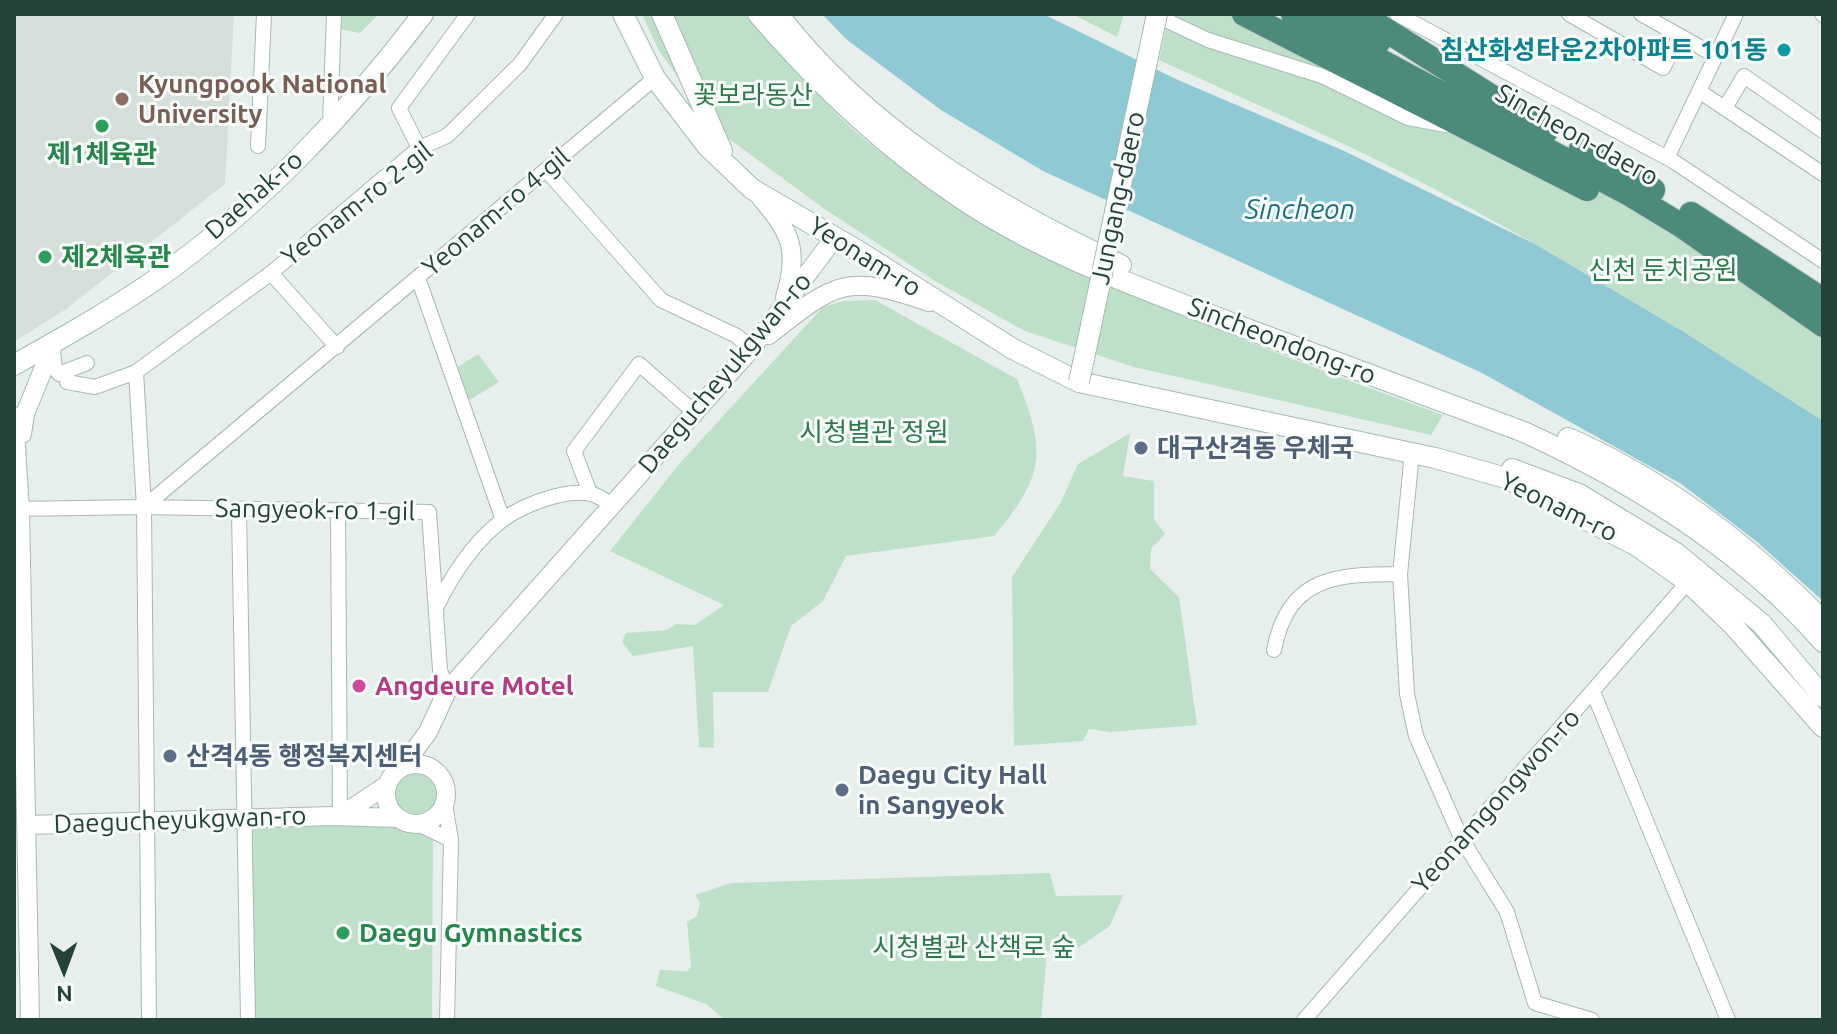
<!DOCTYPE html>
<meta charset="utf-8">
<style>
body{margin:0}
#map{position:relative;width:1837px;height:1034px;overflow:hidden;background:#e6efeb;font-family:Ubuntu,sans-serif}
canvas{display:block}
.frame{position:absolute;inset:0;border:16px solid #24423a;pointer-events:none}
.north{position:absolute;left:24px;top:930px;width:80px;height:80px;-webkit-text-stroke:6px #f7fbf9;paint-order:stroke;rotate:179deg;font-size:22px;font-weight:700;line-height:32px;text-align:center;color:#24423a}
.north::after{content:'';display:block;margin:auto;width:28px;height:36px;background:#24423a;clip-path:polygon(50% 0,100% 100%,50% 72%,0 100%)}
</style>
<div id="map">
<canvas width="1837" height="1034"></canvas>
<div class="frame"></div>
<div class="north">N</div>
</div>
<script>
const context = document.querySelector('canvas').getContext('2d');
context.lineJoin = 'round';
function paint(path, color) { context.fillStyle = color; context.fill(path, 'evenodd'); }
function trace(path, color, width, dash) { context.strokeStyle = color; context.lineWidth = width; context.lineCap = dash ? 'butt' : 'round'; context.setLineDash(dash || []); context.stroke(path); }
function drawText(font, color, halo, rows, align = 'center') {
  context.font = font + ' Ubuntu,"Noto Sans KR",sans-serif'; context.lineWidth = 6; context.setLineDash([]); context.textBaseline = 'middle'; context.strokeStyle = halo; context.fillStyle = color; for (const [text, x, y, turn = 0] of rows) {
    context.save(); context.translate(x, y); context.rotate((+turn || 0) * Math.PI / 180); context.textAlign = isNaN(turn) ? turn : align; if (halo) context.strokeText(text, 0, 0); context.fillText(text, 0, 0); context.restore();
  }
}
paint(new Path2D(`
 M 14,14 L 234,14 L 225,184 L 66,309 L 14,342 Z`), '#d4dfda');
paint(new Path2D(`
 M 341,14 L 379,14 L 360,33 L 340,29 Z
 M 642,14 L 752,14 C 785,55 816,97 856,132 C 901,171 951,199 1003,227 C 1143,305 1292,360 1443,415 L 1431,435 L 1134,367 L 1025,331 L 935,281 L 823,208 L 717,130 L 659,51 Z
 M 1072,14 L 1124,14 L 1117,37 Z
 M 1169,14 L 1229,14 L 1479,118 L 1690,234 L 1823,333 L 1823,431 C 1689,334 1548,246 1401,172 C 1322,132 1239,97 1159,60 Z
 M 875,300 L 1017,379 C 1046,451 1046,475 994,536 L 846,556 L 823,601 L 791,626 L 768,692 L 713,692 L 714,748 L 699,747 L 693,646 L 633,656 L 622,642 L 626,633 L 666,630 L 677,624 L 695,625 L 724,605 L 610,551 L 680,463 L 823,307 L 843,301 Z
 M 478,354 L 499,382 L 466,402 L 455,369 Z
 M 1130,433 L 1123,476 L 1154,481 L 1154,519 L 1165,534 L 1151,549 L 1150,569 L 1179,597 L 1197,725 L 1110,732 L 1089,729 L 1083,741 L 1014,746 L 1012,577 L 1061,502 L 1078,464 Z
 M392 795a24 24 0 1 1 48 0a24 24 0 1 1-48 0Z
 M 343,822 L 407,827 L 433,840 L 432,1020 L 255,1020 L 252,825 Z
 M 1050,873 L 1056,896 L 1123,895 L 1110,926 L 1073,951 L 1063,939 L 1047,952 L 1041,1020 L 725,1020 L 706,1004 L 656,986 L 660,970 L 688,971 L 691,965 L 687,922 L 697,916 L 700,903 L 695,895 L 731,883 Z`), '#bfe0c8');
paint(new Path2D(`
 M 822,14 L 1043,14 L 1178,80 L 1342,150 L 1535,244 L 1682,331 L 1823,421 L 1823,601 L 1756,541 L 1680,483 L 1482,373 L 1043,171 L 941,110 L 846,39 Z`), '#8ec9d4');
const minor = new Path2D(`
 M 1153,14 L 1208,40 L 1322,76 L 1408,118 L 1446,125
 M 1397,14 L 1673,161 L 1823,261
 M 1569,14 L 1663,68 L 1680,36
 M 1641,14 L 1716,56
 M 1822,14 L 1823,15
 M 1699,91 L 1823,174
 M 1725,108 L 1744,76 L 1823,131
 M 330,125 L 334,14
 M 258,146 L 264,14
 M 419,148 L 399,108 L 468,14
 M 1667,158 L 1736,14
 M 546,170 L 661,300 L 737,336 L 751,349
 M 271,273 L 337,347
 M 418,278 L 503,520
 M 53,350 L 55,369 L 59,374 L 87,363
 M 67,382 L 95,387 L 136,372
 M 1412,453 L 1400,574 L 1407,694 L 1416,736 L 1461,838 L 1507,912 L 1535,1003 L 1592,1020
 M 590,493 L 574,451 L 639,364 L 694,412
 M 144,507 L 655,78
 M 14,509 L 144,507 L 429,512 L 440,670 L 447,691
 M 239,510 L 248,1020
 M 338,510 L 340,816
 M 436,608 C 450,579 470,548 494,527 C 514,508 559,490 586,493 C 597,494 605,500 613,507
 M 1274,650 C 1288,577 1335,574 1400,574
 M 1593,692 L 1728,1020
 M 445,804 L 451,840 L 447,1020
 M 418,824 L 451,840
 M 149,1020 L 144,507 L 136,372 L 271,273 L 419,148 L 447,136 L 520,64 L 556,14
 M 1304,1020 L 1688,582`);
const tertiary = new Path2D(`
 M 761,198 C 792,233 799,252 785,297
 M 769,335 C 836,282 846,273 929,302
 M 14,416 L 20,510 L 30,1020
 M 22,434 L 25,414 L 53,345
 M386 794a30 30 0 1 1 60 0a30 30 0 1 1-60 0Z
 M 402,767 L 428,732 L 447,691 L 751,349 L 835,237
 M 340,816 L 387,785
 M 28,825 L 332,816 L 398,818`);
const secondary = new Path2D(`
 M 623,14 L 655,78 L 707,146 L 752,189 L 860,252 L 1013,349 L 1079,382 L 1435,458 L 1506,478 L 1637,546 L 1688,582 L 1732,624 L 1823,727
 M 662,14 L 722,151
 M 758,14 C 818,84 883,146 959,197 C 1043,254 1141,288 1234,324 C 1331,360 1427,396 1524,432 C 1635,483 1742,549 1823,642
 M 778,14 C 865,128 993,205 1121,265
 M 14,365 C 62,338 110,311 155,280 C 257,209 349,112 423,14
 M 1568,438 C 1664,480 1747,544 1820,618
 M 1512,469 L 1579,494 L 1676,553 L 1762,624 L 1823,697`);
const trunk = new Path2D(`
 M 1244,14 L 1587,189
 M 1293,14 L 1631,195 L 1682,226 L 1823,325
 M 1329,14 L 1379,41
 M 1365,17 L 1546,131
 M 1581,149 L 1653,190
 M 1691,214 L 1823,300`);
trace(minor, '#a8b8b2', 16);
trace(tertiary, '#a8b8b2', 20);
trace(secondary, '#a4bbb3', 22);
trace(trunk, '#c2cac8', 26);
trace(minor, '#fff', 14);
trace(tertiary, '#fff', 18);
trace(secondary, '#fff', 20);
trace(trunk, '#4c8a7c', 24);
const secondaryBridge = new Path2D(`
 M 1079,382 L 1157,14`);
trace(secondaryBridge, '#a4bbb3', 22, []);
trace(secondaryBridge, '#fff', 20);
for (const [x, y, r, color] of [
 [1784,50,8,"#0f9aa8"],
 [122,99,8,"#8d6e63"],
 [102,126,8,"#2e9e5b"],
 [45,257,8,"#2e9e5b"],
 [1141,448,8,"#5c6f8a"],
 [359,686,8,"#d1479c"],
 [170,756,8,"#5c6f8a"],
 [842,790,8,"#5c6f8a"],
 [343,933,8,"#2e9e5b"]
]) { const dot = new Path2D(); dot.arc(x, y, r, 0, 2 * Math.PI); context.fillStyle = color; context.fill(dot); trace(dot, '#f7fbf9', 3); }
drawText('bold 26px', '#0d838f', '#f7fbf9', [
 ["침산화성타운2차아파트 101동",1768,50]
], 'right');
drawText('bold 26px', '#785e54', '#f7fbf9', [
 ["Kyungpook National",138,84],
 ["University",138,114]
], 'left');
drawText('26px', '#2d7a4b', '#f7fbf9', [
 ["꽃보라동산",753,95],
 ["신천 둔치공원",1663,270],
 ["시청별관 정원",874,432],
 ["시청별관 산책로 숲",974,947]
]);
drawText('26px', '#24423a', '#f7fbf9', [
 ["Sincheon-daero",1577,135,29],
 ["Daehak-ro",254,195,-41],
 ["Jungang-daero",1118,198,-78],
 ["Yeonam-ro 2-gil",357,204,-38],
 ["Yeonam-ro 4-gil",496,212,-40],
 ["Yeonam-ro",865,257,32],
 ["Sincheondong-ro",1282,341,21],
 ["Daegucheyukgwan-ro",725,373,-50],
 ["Yeonam-ro",1559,507,26],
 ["Sangyeok-ro 1-gil",315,510,1],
 ["Yeonamgongwon-ro",1496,801,-48],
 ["Daegucheyukgwan-ro",180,820,-2]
]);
drawText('bold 26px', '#27864d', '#f7fbf9', [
 ["제1체육관",102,154,"center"],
 ["제2체육관",61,257],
 ["Daegu Gymnastics",359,933]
], 'left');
drawText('bold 26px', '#4e5e75', '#f7fbf9', [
 ["대구산격동 우체국",1157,448],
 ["산격4동 행정복지센터",186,756],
 ["Daegu City Hall",858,775],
 ["in Sangyeok",858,805]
], 'left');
drawText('bold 26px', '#b23c85', '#f7fbf9', [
 ["Angdeure Motel",375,686]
], 'left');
drawText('italic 28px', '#1c6f80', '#f7fbf9', [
 ["Sincheon",1300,210]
]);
</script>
